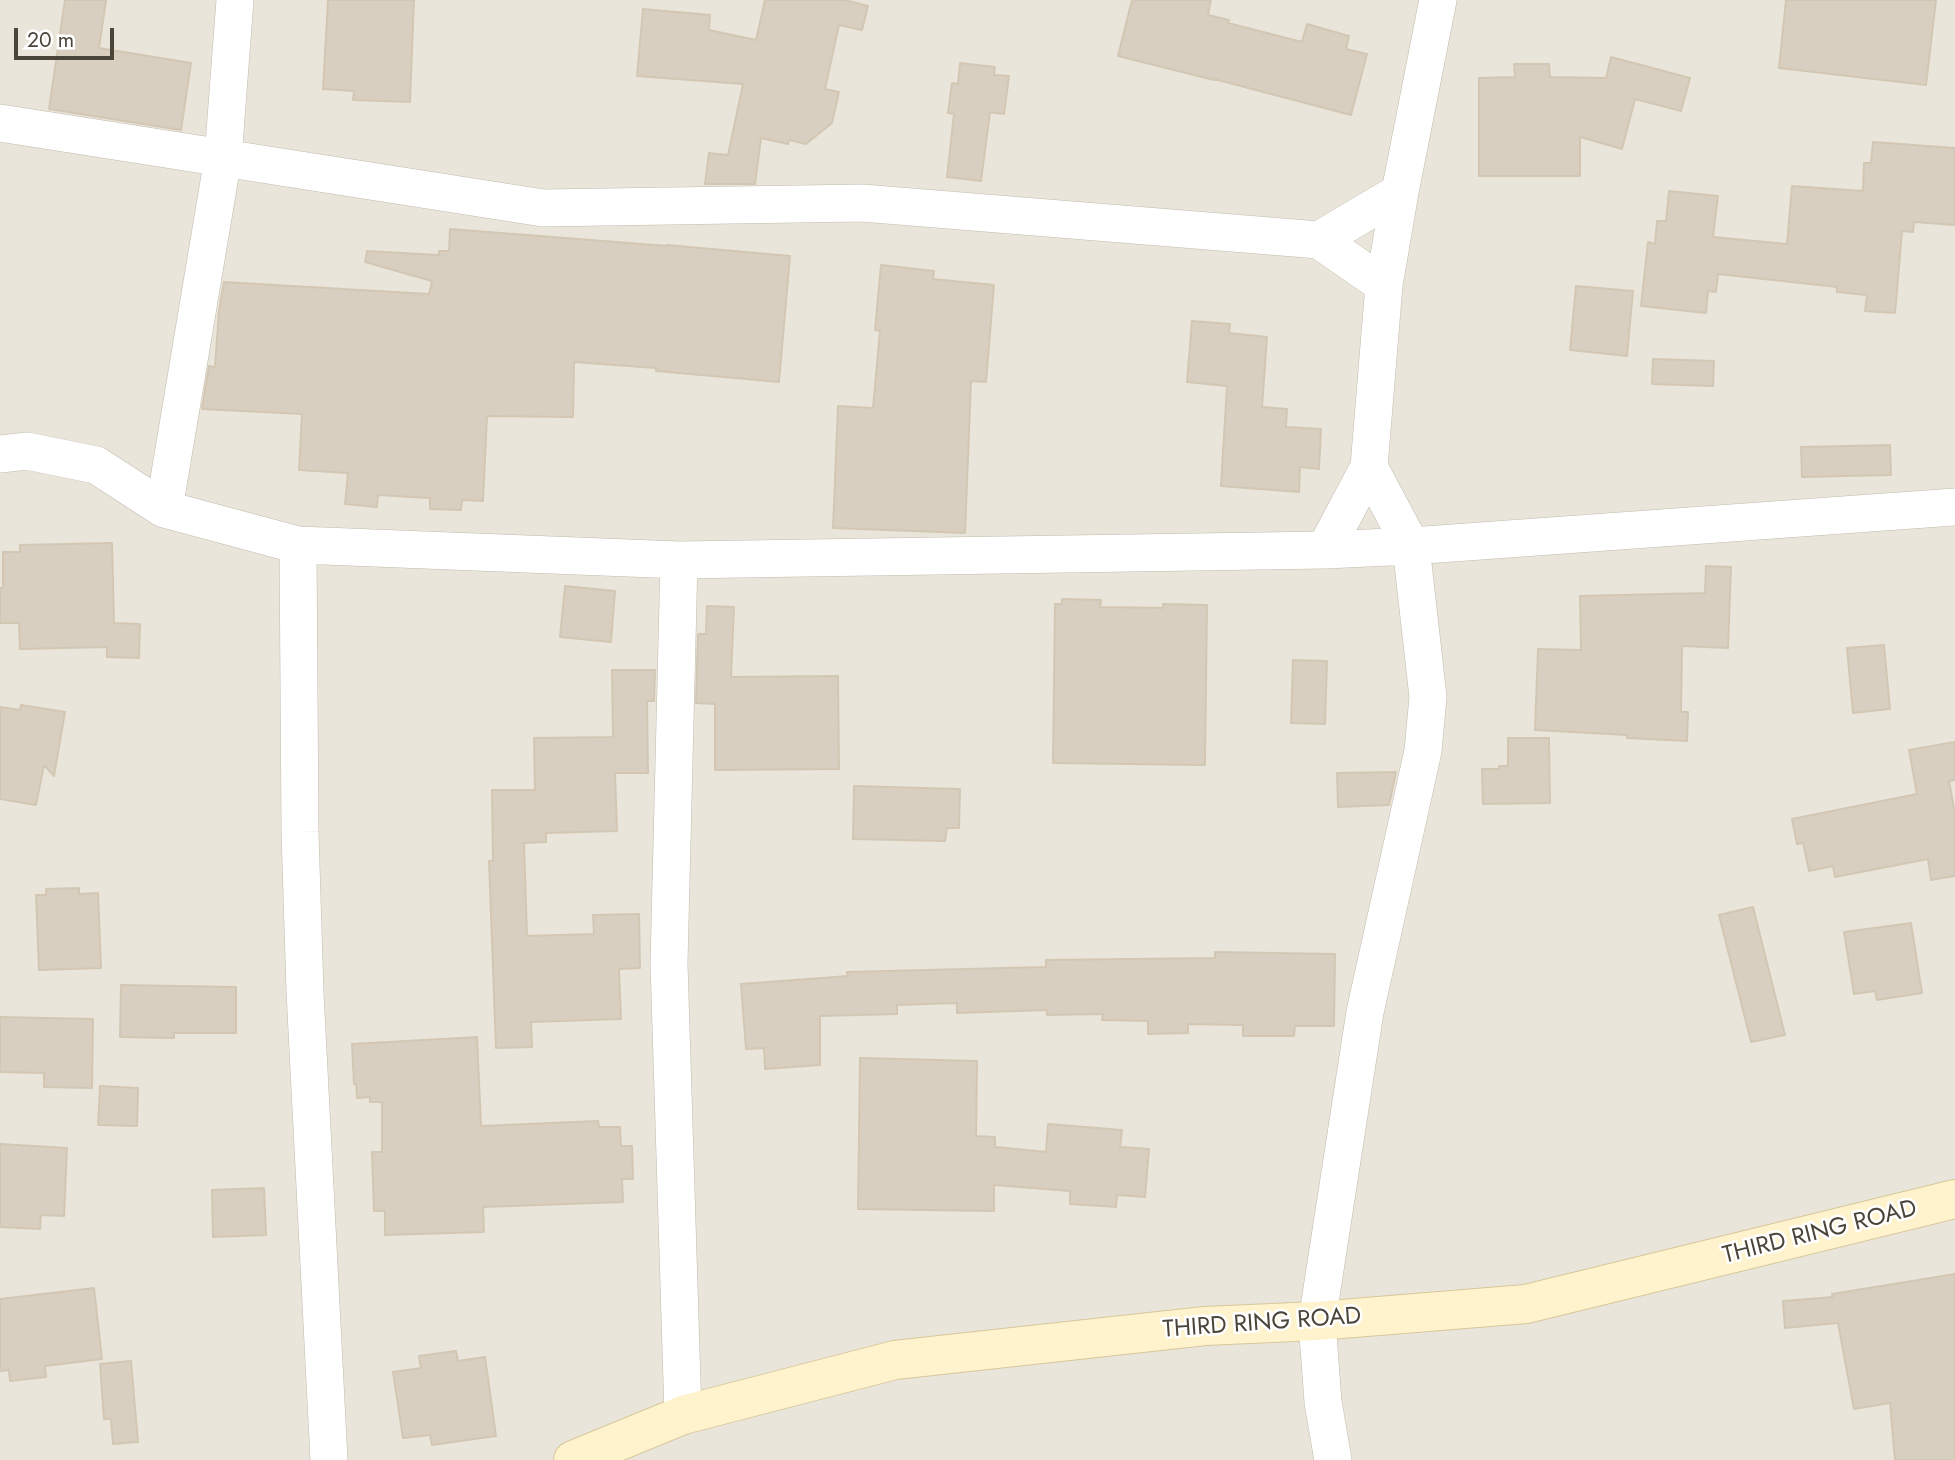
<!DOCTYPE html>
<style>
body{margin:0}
#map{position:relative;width:1955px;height:1460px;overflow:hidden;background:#f6f3ec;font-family:Jost,sans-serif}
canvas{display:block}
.scale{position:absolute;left:14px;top:28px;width:100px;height:32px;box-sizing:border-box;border:4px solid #4b4439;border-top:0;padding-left:9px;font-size:21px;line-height:24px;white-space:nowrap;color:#4b4439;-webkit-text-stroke:5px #fff;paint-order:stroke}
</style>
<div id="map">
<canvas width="1955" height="1460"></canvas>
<div class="scale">20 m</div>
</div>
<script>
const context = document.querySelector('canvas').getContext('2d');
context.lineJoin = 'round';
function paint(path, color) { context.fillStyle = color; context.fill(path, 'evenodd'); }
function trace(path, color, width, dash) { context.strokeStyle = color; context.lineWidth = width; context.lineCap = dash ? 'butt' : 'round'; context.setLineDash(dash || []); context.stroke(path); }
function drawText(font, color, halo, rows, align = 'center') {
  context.font = font + ' Jost,sans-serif'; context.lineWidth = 5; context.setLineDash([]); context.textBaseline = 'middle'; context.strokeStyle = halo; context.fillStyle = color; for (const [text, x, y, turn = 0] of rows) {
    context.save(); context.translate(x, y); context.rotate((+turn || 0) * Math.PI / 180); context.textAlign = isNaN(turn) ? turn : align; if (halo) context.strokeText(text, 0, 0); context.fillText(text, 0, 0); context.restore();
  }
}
paint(new Path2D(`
 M 0,0 L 1955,0 L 1955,1460 L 0,1460 Z`), '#eae5da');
const building = new Path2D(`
 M 65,0 L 106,0 L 99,48 L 191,63 L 181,130 L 49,109 Z
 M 328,0 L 414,0 L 410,102 L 353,100 L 354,91 L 323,89 Z
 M 765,0 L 845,0 L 868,6 L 862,30 L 839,25 L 825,89 L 839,92 L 832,123 L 806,144 L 789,140 L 788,144 L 761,138 L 755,184 L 705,184 L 709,153 L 728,155 L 743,84 L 637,76 L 643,9 L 710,15 L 709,30 L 756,40 Z
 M 1132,0 L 1211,0 L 1208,15 L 1229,20 L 1228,23 L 1302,42 L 1307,24 L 1349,36 L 1346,49 L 1367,54 L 1351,115 L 1214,79 L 1214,80 L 1118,56 Z
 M 1786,0 L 1936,0 L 1926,85 L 1779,68 Z
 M 1611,57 L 1690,78 L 1681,111 L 1635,99 L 1622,149 L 1580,137 L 1580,176 L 1479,176 L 1479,78 L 1515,77 L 1514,64 L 1549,64 L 1550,77 L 1606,78 Z
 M 960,63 L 995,67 L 994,75 L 1009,76 L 1004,114 L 990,112 L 981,181 L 947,177 L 954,114 L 948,113 L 952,83 L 958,84 Z
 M 1873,142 L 1955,148 L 1955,225 L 1914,222 L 1913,232 L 1902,231 L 1895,313 L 1865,311 L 1867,295 L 1837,292 L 1837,287 L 1718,274 L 1716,292 L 1708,291 L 1706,313 L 1641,306 L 1648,242 L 1655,244 L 1657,221 L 1666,221 L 1669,191 L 1718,196 L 1713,237 L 1787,244 L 1792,186 L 1863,191 L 1864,163 L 1871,163 Z
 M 450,229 L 667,246 L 667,245 L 790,256 L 779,382 L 656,371 L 656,368 L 574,362 L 573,417 L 487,416 L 483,501 L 462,500 L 461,510 L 430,509 L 430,498 L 378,495 L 377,507 L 345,504 L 348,473 L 299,470 L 302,414 L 202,409 L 209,366 L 215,367 L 219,311 L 224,282 L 429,294 L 432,281 L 365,262 L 367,251 L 439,255 L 439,251 L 449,251 Z
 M 881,265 L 934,271 L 933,279 L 994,285 L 986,382 L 971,381 L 965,533 L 833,528 L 838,406 L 873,408 L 880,331 L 875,330 Z
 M 1576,286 L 1633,291 L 1627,356 L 1570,350 Z
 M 1192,321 L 1230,324 L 1229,333 L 1267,337 L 1262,407 L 1287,409 L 1286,427 L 1321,429 L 1319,469 L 1300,467 L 1299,492 L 1221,486 L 1227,386 L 1187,382 Z
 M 1653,359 L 1714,361 L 1713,386 L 1652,384 Z
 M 1890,445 L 1891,475 L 1802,477 L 1801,447 Z
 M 112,543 L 114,623 L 140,624 L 139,658 L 107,657 L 107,647 L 20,649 L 19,623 L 0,623 L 0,588 L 3,588 L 3,552 L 20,552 L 20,545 Z
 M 1706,566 L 1731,567 L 1728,648 L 1682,646 L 1681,712 L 1688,712 L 1687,741 L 1627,738 L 1627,735 L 1535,730 L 1538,649 L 1581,650 L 1580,596 L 1705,593 Z
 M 565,586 L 615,591 L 611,642 L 560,637 Z
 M 1062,599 L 1101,600 L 1100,607 L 1163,608 L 1163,604 L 1207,605 L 1205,765 L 1053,763 L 1055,604 L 1062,604 Z
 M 707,606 L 734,607 L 731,677 L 838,676 L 839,769 L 715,770 L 715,704 L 696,703 L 698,634 L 706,634 Z
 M 1884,645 L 1890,709 L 1853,713 L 1847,648 Z
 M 1293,660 L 1327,661 L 1325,724 L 1291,723 Z
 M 612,670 L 655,670 L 654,701 L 647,701 L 648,773 L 615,773 L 617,831 L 546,833 L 546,842 L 524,843 L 527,936 L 594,934 L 593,915 L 639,914 L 640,968 L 619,969 L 621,1019 L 531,1022 L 532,1047 L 496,1048 L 489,861 L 493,861 L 492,790 L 535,790 L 534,738 L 613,737 Z
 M 21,705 L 65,712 L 54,776 L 44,765 L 36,805 L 0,799 L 0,707 L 20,710 Z
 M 1508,738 L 1549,738 L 1550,803 L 1483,804 L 1482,769 L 1499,769 L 1499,766 L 1508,766 Z
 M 1955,742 L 1955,780 L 1949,781 L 1955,814 L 1955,876 L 1931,880 L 1928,859 L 1835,877 L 1833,866 L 1809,871 L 1803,843 L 1797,844 L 1792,819 L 1917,794 L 1909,750 Z
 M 1396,772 L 1389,805 L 1338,807 L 1337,773 Z
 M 854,786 L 960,789 L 959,828 L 947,828 L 945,841 L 853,839 Z
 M 79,888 L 79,894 L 98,893 L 101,968 L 39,970 L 36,895 L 46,895 L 46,889 Z
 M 1753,907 L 1785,1035 L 1751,1042 L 1719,915 Z
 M 1911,923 L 1922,993 L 1877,1000 L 1875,991 L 1854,994 L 1844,932 Z
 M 1215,952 L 1335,954 L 1334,1026 L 1295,1026 L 1294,1036 L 1243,1036 L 1243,1025 L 1188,1024 L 1188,1033 L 1148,1034 L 1148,1021 L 1102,1020 L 1103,1014 L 1047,1015 L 1047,1010 L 957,1013 L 957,1003 L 897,1005 L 897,1014 L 820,1016 L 820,1065 L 765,1069 L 764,1048 L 746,1049 L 741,984 L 848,976 L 847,972 L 1046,967 L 1046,960 L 1215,958 Z
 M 121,985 L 236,987 L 236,1033 L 174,1033 L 174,1038 L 120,1037 Z
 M 0,1017 L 93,1019 L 92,1088 L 44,1087 L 44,1073 L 0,1072 Z
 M 477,1037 L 481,1126 L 598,1121 L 599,1127 L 620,1127 L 621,1146 L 632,1146 L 633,1179 L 622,1179 L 623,1202 L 483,1207 L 484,1232 L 385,1235 L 385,1211 L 374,1211 L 372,1152 L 382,1152 L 382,1102 L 370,1102 L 370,1097 L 357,1098 L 356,1084 L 354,1084 L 352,1044 Z
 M 860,1058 L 977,1061 L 976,1136 L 995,1137 L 995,1147 L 1046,1152 L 1048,1124 L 1122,1130 L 1120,1147 L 1149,1149 L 1145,1197 L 1117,1195 L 1116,1207 L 1070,1204 L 1070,1191 L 994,1185 L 994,1211 L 858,1209 Z
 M 100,1086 L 138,1088 L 137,1126 L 98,1125 Z
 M 0,1144 L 67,1148 L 64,1216 L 41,1215 L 40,1229 L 0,1227 Z
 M 264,1188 L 266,1235 L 213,1237 L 212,1190 Z
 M 1955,1274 L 1955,1460 L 1895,1460 L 1890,1403 L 1854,1409 L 1838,1323 L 1785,1328 L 1783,1301 L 1833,1297 L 1832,1294 Z
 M 94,1288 L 102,1359 L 45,1366 L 46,1377 L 10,1381 L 9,1370 L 0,1371 L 0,1299 Z
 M 456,1351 L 458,1361 L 485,1357 L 496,1436 L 432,1445 L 430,1435 L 403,1438 L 393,1372 L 421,1368 L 419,1356 Z
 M 131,1361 L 138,1442 L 113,1444 L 111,1419 L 104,1419 L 100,1364 Z`);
paint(building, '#d8cfc1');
trace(building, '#d3c7b4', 2);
const street = new Path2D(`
 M 0,123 L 543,208 L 862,203 L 1319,240 L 1400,192
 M 1319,240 L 1384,285
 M 0,454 L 27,451 L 96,465 L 164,509 L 298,545 L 679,560 L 1325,550 L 1411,546 L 1955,507
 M 164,509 L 223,158 L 235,0
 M 298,545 L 300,832 L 305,992 L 329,1460
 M 1325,550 L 1369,467
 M 679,560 L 669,963 L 683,1415
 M 1333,1460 L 1323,1402 L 1317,1321 L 1365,1012 L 1423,751 L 1428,697 L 1411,546 L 1369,467 L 1384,285 L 1400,192 L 1438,0`);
const secondary = new Path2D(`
 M 573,1460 L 683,1415 L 895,1360 L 1205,1326 L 1317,1321 L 1526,1304 L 1955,1199`);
trace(street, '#c2bbae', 38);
trace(secondary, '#d6c79b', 40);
trace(street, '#fff', 37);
trace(secondary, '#fff3cd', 38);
drawText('24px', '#4b4439', '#fff', [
 ["THIRD RING ROAD",1820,1233,-14],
 ["THIRD RING ROAD",1262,1324,-4]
]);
</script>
